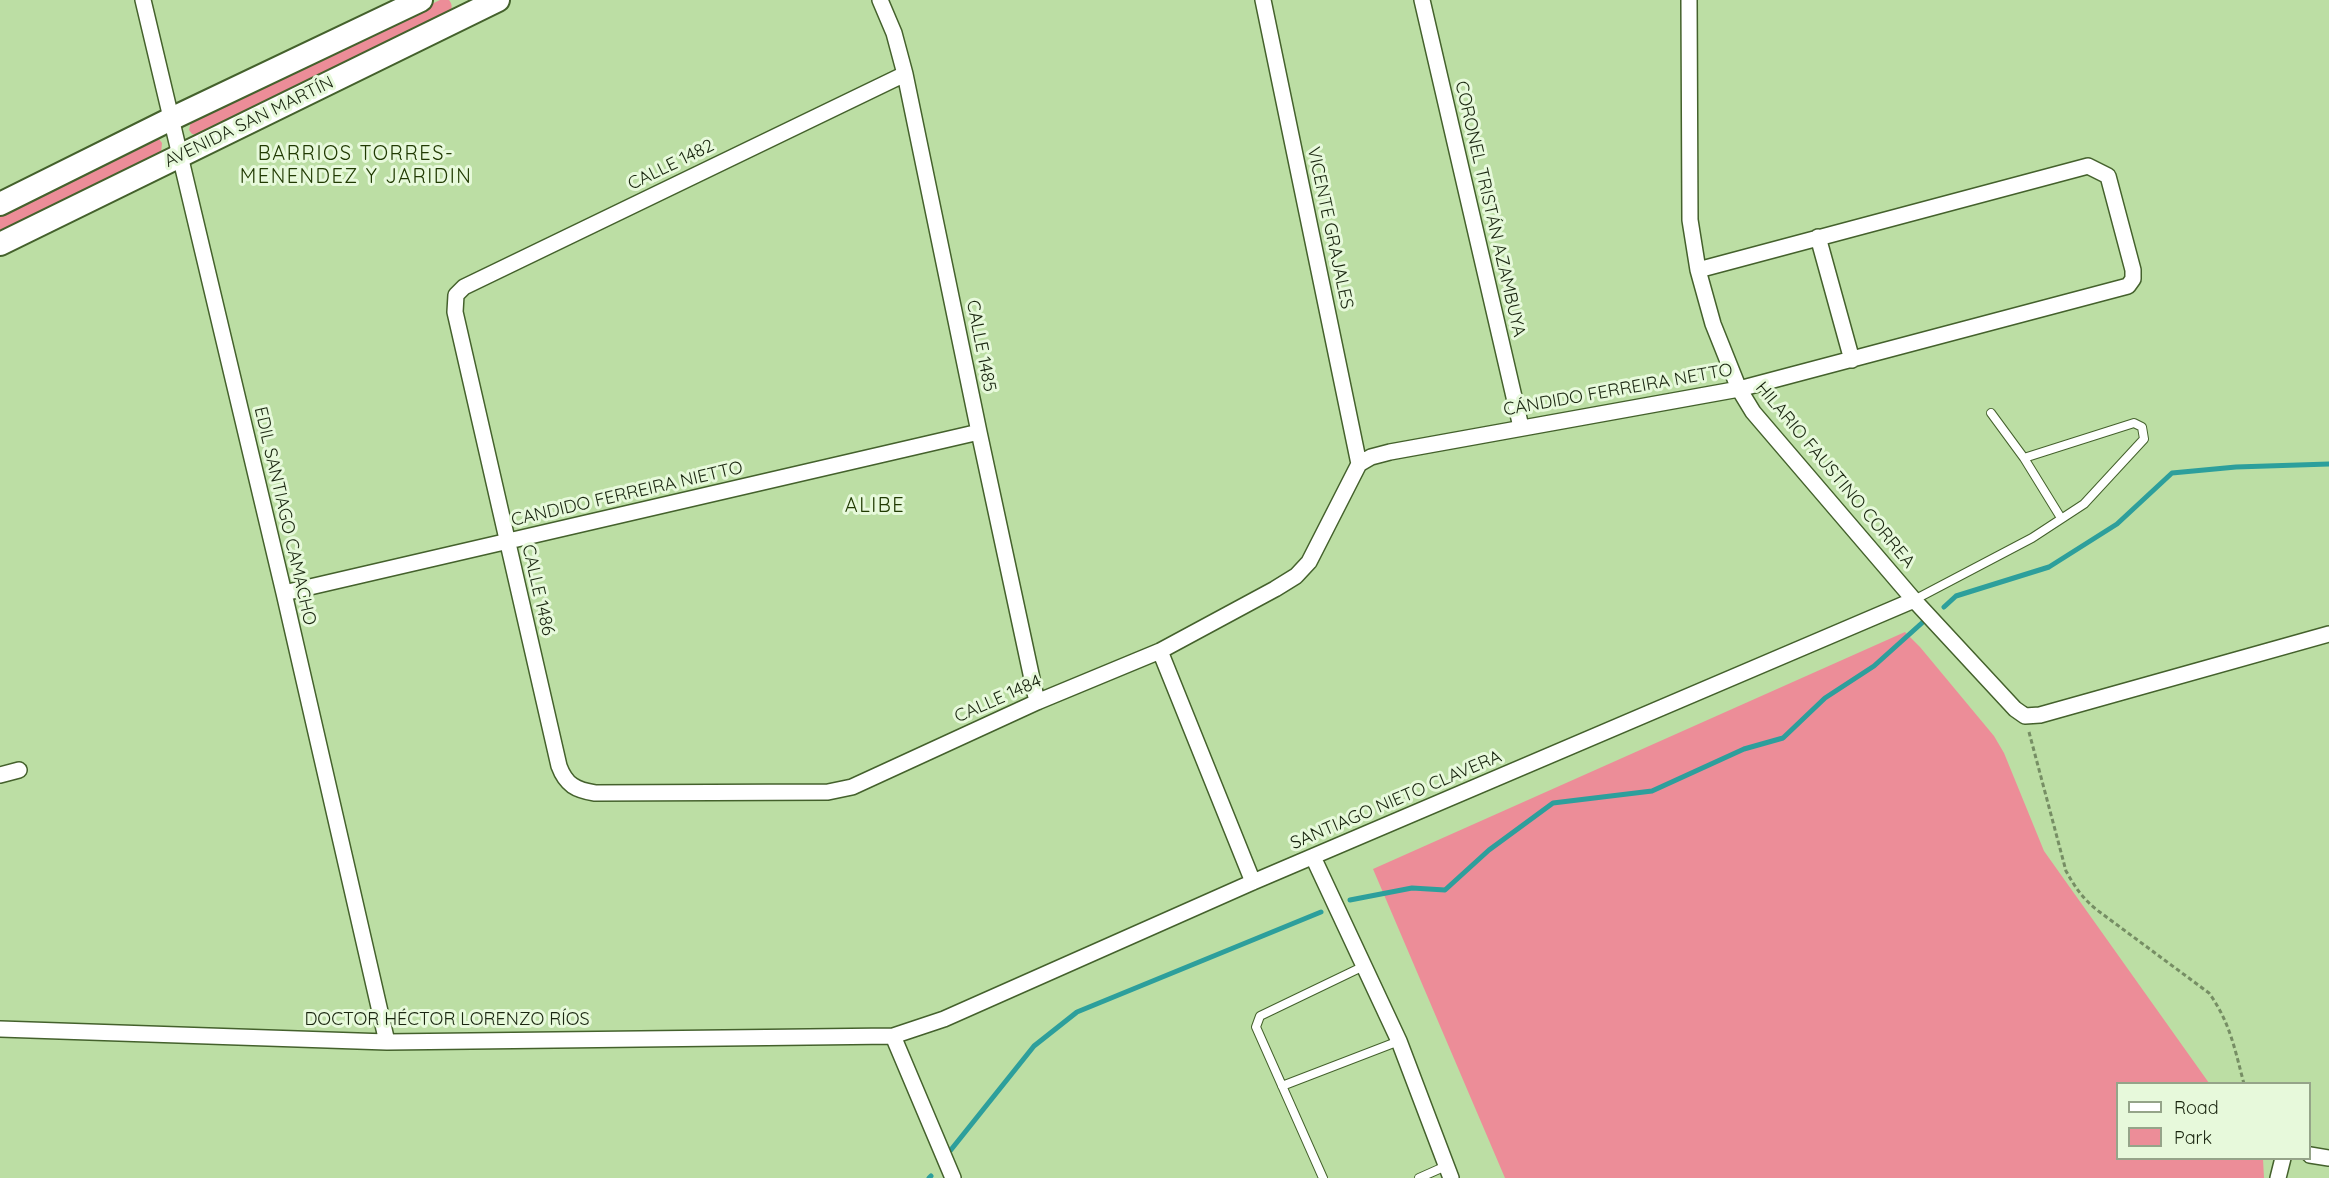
<!DOCTYPE html>
<meta charset="utf-8">
<style>
body{margin:0}
#map{position:relative;width:2329px;height:1178px;overflow:hidden;background:#bcdea4;font-family:Quicksand,sans-serif}
canvas{display:block}
.legend{position:absolute;left:2116px;top:1082px;width:195px;height:78px;box-sizing:border-box;background:#e7f9db;border:2px solid #95a489;margin:0;padding:8px 10px;list-style:none;font-size:18px;color:#19250f}
.legend li{display:flex;align-items:center;gap:12px;height:30px}
.legend b{width:30px;border:2px solid #95a489}
</style>
<div id="map">
<canvas width="2329" height="1178"></canvas>
<ul class="legend">
<li><b style="height:8px;background:#fff"></b>Road</li>
<li><b style="height:16px;background:#ec8d98"></b>Park</li>
</ul>
</div>
<script>
const context = document.querySelector('canvas').getContext('2d');
context.lineJoin = 'round';
function paint(path, color) { context.fillStyle = color; context.fill(path, 'evenodd'); }
function trace(path, color, width, dash) { context.strokeStyle = color; context.lineWidth = width; context.lineCap = dash ? 'butt' : 'round'; context.setLineDash(dash || []); context.stroke(path); }
function drawText(font, color, halo, rows, align = 'center') {
  context.font = font + ' Quicksand,sans-serif'; context.lineWidth = 6; context.setLineDash([]); context.textBaseline = 'middle'; context.strokeStyle = halo; context.fillStyle = color; for (const [text, x, y, turn = 0] of rows) {
    context.save(); context.translate(x, y); context.rotate((+turn || 0) * Math.PI / 180); context.textAlign = isNaN(turn) ? turn : align; if (halo) context.strokeText(text, 0, 0); context.fillText(text, 0, 0); context.restore();
  }
}
paint(new Path2D(`
 M 440,0 L 449,0 C 453,5 452,9 449,14 L 197,135 L 192,134 L 189,130 L 191,121 Z
 M 154,138 L 159,139 L 162,143 L 161,153 L 0,231 L 0,213 Z
 M 1905,632 L 1920,647 L 1994,736 L 2004,753 L 2044,851 L 2209,1083 L 2118,1084 L 2118,1158 L 2263,1159 L 2264,1178 L 1505,1178 L 1373,869 Z`), '#ec8d98');
trace(new Path2D(`
 M 1944,607 L 1956,596 L 2049,567 L 2117,524 L 2172,473 L 2236,467 L 2329,464
 M 1350,900 L 1412,888 L 1445,890 L 1489,850 L 1553,803 L 1652,791 L 1744,749 L 1783,738 L 1825,698 L 1874,666 L 1923,622
 M 950,1151 L 1034,1046 L 1077,1012 L 1321,912
 M 929,1178 L 931,1176`), '#2d9f9c', 5);
const lane = new Path2D(`
 M 1991,413 L 2024,458 L 2061,518
 M 1914,600 L 2032,538 L 2084,504 L 2144,439 L 2142,427 L 2134,423 L 2024,458
 M 1282,1086 L 1399,1041
 M 1323,1178 L 1256,1027 L 1260,1016 L 1364,966
 M 1419,1178 L 1446,1166`);
const street = new Path2D(`
 M 143,0 L 284,593 L 387,1042
 M 880,0 L 894,33 L 905,74 L 979,432 L 1037,702
 M 1263,0 L 1359,464
 M 1422,0 L 1521,427
 M 1689,0 L 1690,220 L 1698,270 L 1713,324 L 1739,389 L 1753,412 L 1914,600 L 2015,709 L 2025,716 L 2040,715 L 2329,634
 M 905,74 L 464,287 L 456,295 L 455,312 L 559,766 C 566,785 576,790 595,793 L 828,792 L 852,787 L 1037,702 L 1160,651 L 1275,589 L 1296,576 L 1309,562 L 1359,464
 M 1818,237 L 1852,360
 M 1359,464 L 1371,457 L 1390,452 L 1739,389 L 2128,286 L 2133,279 L 2133,270 L 2108,176 L 2088,166 L 1698,270
 M 284,593 L 979,432
 M 1160,651 L 1253,882
 M 0,775 L 19,770
 M 1313,857 L 1399,1041 L 1451,1178
 M 0,1029 L 387,1042 L 893,1036 L 944,1019 L 1253,882 L 1914,600
 M 893,1036 L 953,1178
 M 2310,1155 L 2329,1158
 M 2278,1178 L 2283,1158`);
const secondary = new Path2D(`
 M 0,204 L 171,119 L 421,0
 M 0,244 L 498,0`);
trace(lane, '#44612c', 10);
trace(street, '#44612c', 18);
trace(secondary, '#44612c', 26);
trace(new Path2D(`
 M 2029,732 L 2066,871 C 2075,887 2083,899 2097,910 L 2209,993 C 2230,1022 2235,1050 2244,1084`), '#768e64', 3, [4.5, 3]);
trace(lane, '#fff', 8);
trace(street, '#fff', 15);
trace(secondary, '#fff', 22);
drawText('18px', '#19250f', '#e7f9db', [
 ["AVENIDA SAN MARTÍN",249,122,-26],
 ["CALLE 1482",671,165,-26],
 ["CORONEL TRISTÁN AZAMBUYA",1490,209,77],
 ["VICENTE GRAJALES",1330,228,78],
 ["CALLE 1485",981,346,79],
 ["CÁNDIDO FERREIRA NETTO",1618,390,-10],
 ["HILARIO FAUSTINO CORREA",1835,475,50],
 ["CANDIDO FERREIRA NIETTO",627,494,-13],
 ["EDIL SANTIAGO CAMACHO",285,516,77],
 ["CALLE 1486",538,590,77],
 ["CALLE 1484",998,699,-24],
 ["SANTIAGO NIETO CLAVERA",1396,800,-23],
 ["DOCTOR HÉCTOR LORENZO RÍOS",447,1020]
]);
context.letterSpacing = '1.5px';
drawText('20px', '#203a02', '#e7f9db', [
 ["BARRIOS TORRES-",356,154],
 ["MENENDEZ Y JARIDIN",356,177],
 ["ALIBE",875,506]
]);
context.letterSpacing = '0px';
</script>
